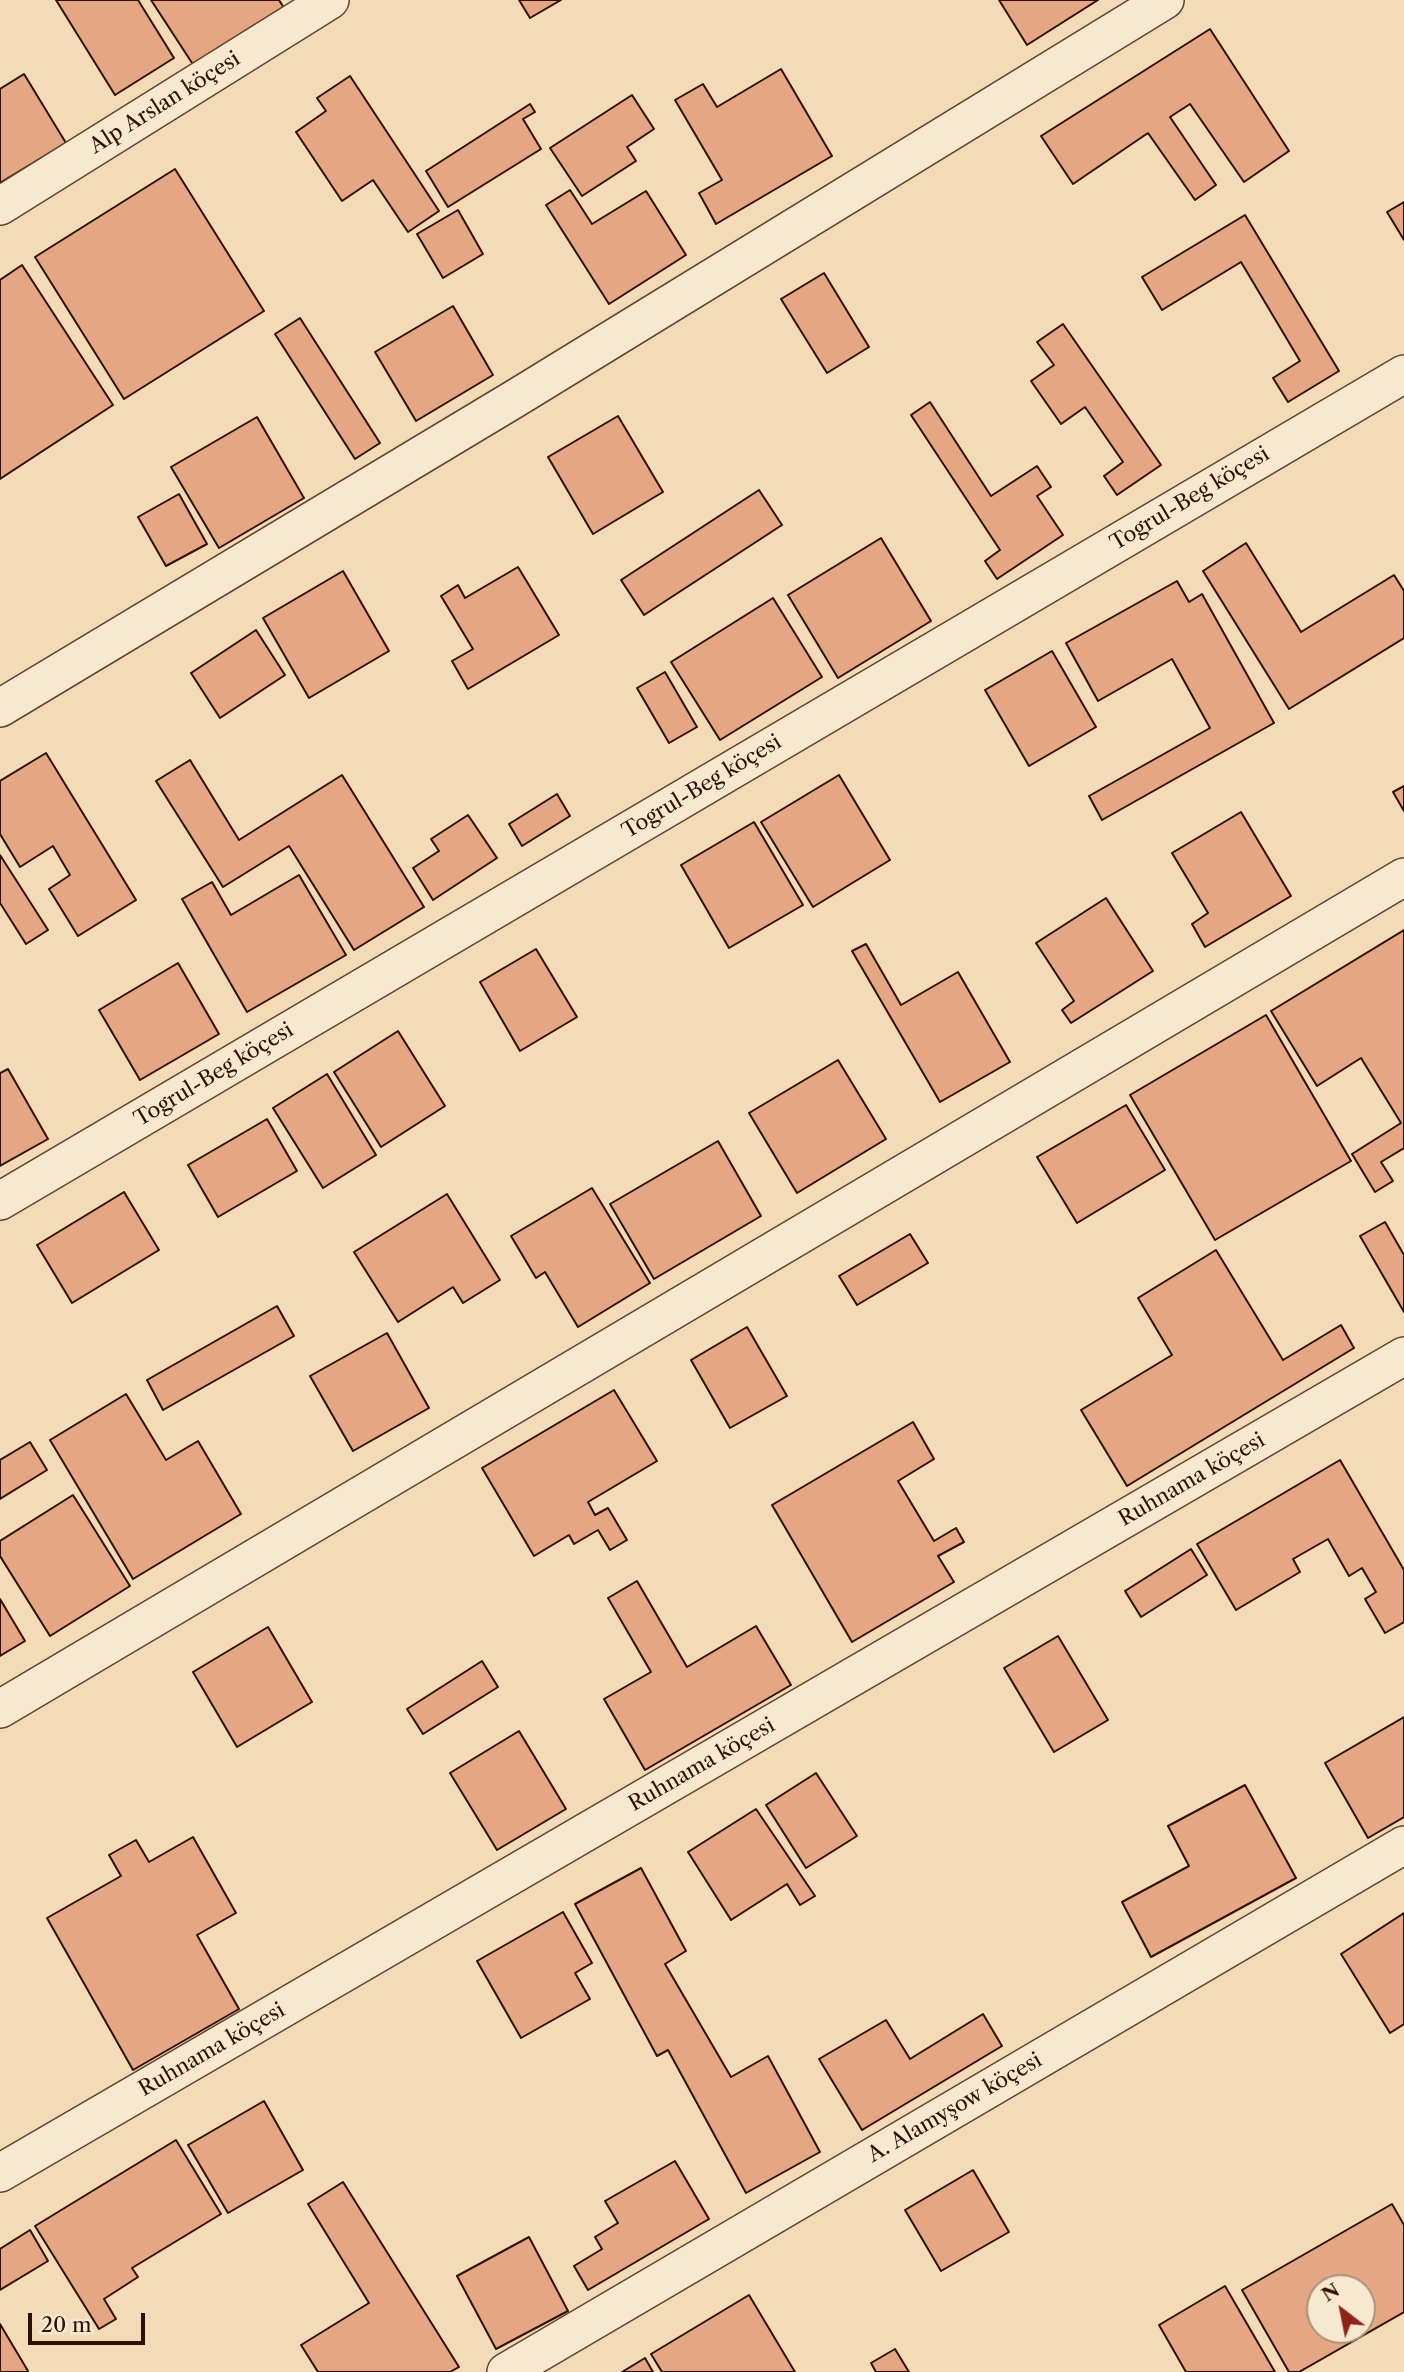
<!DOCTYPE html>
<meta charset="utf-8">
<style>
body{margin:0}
#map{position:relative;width:1404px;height:2372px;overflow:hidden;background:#f4dbb7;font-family:"Libre Caslon Text",serif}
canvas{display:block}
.north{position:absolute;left:1306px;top:2274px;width:70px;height:70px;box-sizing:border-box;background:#f8e8d0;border:2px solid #a8927e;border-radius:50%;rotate:328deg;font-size:19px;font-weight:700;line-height:28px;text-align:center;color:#311002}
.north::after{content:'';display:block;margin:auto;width:24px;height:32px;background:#8f2418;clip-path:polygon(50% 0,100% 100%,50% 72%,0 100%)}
.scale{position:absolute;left:28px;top:2313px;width:117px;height:32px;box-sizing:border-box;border:4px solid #311002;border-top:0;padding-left:9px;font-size:21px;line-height:24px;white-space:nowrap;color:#311002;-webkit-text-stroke:5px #f8e8d0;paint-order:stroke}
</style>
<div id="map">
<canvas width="1404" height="2372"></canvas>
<div class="north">N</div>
<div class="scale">20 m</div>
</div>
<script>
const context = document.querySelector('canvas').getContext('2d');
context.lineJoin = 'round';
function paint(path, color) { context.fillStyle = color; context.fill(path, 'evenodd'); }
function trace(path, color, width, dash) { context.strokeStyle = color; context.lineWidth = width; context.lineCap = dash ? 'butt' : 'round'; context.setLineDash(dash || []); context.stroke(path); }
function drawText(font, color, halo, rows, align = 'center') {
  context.font = font + ' "Libre Caslon Text",serif'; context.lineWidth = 7; context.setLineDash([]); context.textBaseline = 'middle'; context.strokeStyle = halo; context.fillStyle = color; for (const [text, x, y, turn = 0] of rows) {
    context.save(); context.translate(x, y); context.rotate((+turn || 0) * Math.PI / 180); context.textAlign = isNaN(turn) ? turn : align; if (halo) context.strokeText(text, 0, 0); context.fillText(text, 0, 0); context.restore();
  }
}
const building = new Path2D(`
 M 56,0 L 138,0 L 174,58 L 115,95 Z
 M 151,0 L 279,0 L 284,8 L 194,66 Z
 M 519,0 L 561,0 L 530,18 Z
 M 999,0 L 1098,0 L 1027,45 Z
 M 1210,29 L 1289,151 L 1244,182 L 1190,104 L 1170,117 L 1216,185 L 1195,200 L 1148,133 L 1073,184 L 1041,136 Z
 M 781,69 L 832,156 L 716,224 L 699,193 L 722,180 L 675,100 L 703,84 L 717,107 Z
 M 24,74 L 66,143 L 0,183 L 0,89 Z
 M 350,76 L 439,211 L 408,232 L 373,180 L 342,201 L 296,132 L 326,111 L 317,98 Z
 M 632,95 L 654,129 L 627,147 L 636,161 L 582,196 L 550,148 Z
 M 530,104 L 535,112 L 523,119 L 541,149 L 448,207 L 426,171 Z
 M 175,169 L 264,311 L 124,399 L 35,257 Z
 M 570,190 L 592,224 L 646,191 L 686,255 L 609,304 L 546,205 Z
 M 1404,202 L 1404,240 L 1387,212 Z
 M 458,210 L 483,254 L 443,278 L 417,234 Z
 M 1245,215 L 1339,371 L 1288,402 L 1273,378 L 1300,361 L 1241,262 L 1162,310 L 1142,277 Z
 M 22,265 L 113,405 L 0,479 L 0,280 Z
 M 824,273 L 869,347 L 827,373 L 781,299 Z
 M 453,306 L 493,375 L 416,421 L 375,352 Z
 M 300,318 L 380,443 L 355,459 L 275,334 Z
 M 1063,324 L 1161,465 L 1117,495 L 1104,476 L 1123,462 L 1085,407 L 1061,424 L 1031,381 L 1054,365 L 1037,342 Z
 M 930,402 L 991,496 L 1037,466 L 1051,487 L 1037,496 L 1063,535 L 997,579 L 985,561 L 1000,550 L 911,415 Z
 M 618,416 L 663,492 L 593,534 L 548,457 Z
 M 257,417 L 304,498 L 219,548 L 171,467 Z
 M 759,490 L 782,525 L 644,615 L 621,580 Z
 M 179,494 L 207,544 L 166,566 L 138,517 Z
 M 881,538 L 931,621 L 838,678 L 788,595 Z
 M 1246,543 L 1301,632 L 1394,575 L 1404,591 L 1404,638 L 1289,709 L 1203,571 Z
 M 518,567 L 559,635 L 468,689 L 452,661 L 473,649 L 441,596 L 458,585 L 465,598 Z
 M 343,571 L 389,651 L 309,698 L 263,618 Z
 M 1177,581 L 1189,602 L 1202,594 L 1274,723 L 1102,820 L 1089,796 L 1210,728 L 1172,659 L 1098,701 L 1066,643 Z
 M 773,598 L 822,677 L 720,740 L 671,662 Z
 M 256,630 L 285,675 L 220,718 L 191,673 Z
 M 1052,651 L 1096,727 L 1029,766 L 985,690 Z
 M 665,672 L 697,727 L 669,743 L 637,688 Z
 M 46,753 L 136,900 L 78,936 L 49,889 L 70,875 L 53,846 L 20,867 L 0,834 L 0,781 Z
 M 190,760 L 239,840 L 342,775 L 424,907 L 354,950 L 289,846 L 223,887 L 156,781 Z
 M 839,775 L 890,860 L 813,907 L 761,822 Z
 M 1404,786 L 1404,811 L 1393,792 Z
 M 557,794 L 570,816 L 522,846 L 509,824 Z
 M 1241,812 L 1291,896 L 1205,947 L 1192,924 L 1208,913 L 1172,853 Z
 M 468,815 L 497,858 L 433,900 L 413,868 L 439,851 L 431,839 Z
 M 754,822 L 803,905 L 729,948 L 681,865 Z
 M 0,855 L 48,930 L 26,944 L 0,903 Z
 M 299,875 L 346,955 L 247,1012 L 182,899 L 212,882 L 231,915 Z
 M 1106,898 L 1153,971 L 1071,1023 L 1062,1010 L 1074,1001 L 1036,943 Z
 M 1404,930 L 1404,1148 L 1381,1162 L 1393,1181 L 1375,1192 L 1352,1154 L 1401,1123 L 1361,1058 L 1317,1086 L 1271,1011 Z
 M 866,944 L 901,1005 L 958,972 L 1010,1062 L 940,1102 L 852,951 Z
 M 536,949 L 577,1017 L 520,1051 L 480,982 Z
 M 178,963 L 219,1034 L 140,1080 L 99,1010 Z
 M 1266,1015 L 1351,1161 L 1215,1240 L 1130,1095 Z
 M 398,1031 L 445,1106 L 381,1147 L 334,1072 Z
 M 838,1060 L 886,1139 L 797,1193 L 749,1113 Z
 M 8,1069 L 48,1139 L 0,1166 L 0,1073 Z
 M 327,1074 L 376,1155 L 323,1188 L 273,1108 Z
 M 1126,1105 L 1165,1170 L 1077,1223 L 1037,1157 Z
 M 267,1119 L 297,1171 L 218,1217 L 188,1165 Z
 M 718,1141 L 761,1216 L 654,1279 L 610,1204 Z
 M 592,1188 L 650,1283 L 578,1327 L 545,1272 L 536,1278 L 511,1236 Z
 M 124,1192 L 159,1250 L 72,1303 L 37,1245 Z
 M 447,1194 L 500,1280 L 463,1303 L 453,1287 L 398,1322 L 354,1252 Z
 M 1385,1222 L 1404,1255 L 1404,1312 L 1360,1236 Z
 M 910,1234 L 928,1263 L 857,1305 L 839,1276 Z
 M 1216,1250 L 1283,1360 L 1341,1325 L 1354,1348 L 1127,1486 L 1081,1410 L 1172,1355 L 1138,1298 Z
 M 277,1306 L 294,1336 L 163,1410 L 147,1380 Z
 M 747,1327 L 787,1396 L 730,1428 L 691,1360 Z
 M 387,1333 L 429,1408 L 353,1451 L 310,1376 Z
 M 614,1390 L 657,1461 L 588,1502 L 595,1515 L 608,1508 L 627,1540 L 610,1550 L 598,1530 L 574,1544 L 569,1535 L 534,1556 L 482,1468 Z
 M 126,1394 L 166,1460 L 198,1441 L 241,1514 L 133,1579 L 50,1440 Z
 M 913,1422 L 934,1459 L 898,1481 L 934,1541 L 956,1528 L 964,1542 L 938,1556 L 954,1582 L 852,1642 L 772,1505 Z
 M 30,1442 L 47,1470 L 0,1499 L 0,1460 Z
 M 1340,1460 L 1404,1570 L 1404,1622 L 1385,1633 L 1365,1599 L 1376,1592 L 1362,1568 L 1349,1576 L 1328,1539 L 1293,1559 L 1300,1572 L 1236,1610 L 1197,1544 Z
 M 73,1495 L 130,1586 L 50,1636 L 0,1556 L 0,1541 Z
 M 1191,1549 L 1207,1575 L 1141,1617 L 1125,1591 Z
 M 637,1581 L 687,1667 L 756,1626 L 791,1685 L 645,1770 L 604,1699 L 651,1672 L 608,1598 Z
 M 0,1599 L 25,1641 L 0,1656 Z
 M 268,1627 L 312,1702 L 237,1747 L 193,1672 Z
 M 1058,1636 L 1108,1720 L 1054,1752 L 1004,1668 Z
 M 482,1661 L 498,1687 L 423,1734 L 407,1709 Z
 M 1404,1717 L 1404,1817 L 1368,1838 L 1325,1763 Z
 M 519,1731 L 566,1809 L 497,1850 L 450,1773 Z
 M 816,1773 L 857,1836 L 806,1868 L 766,1805 Z
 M 1245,1785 L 1296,1878 L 1151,1957 L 1122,1902 L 1189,1866 L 1168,1826 Z
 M 756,1809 L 815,1896 L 800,1905 L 787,1884 L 731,1920 L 688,1852 Z
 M 193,1837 L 236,1913 L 197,1935 L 239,2009 L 133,2070 L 47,1918 L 121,1876 L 109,1855 L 136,1840 L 149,1862 Z
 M 641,1868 L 686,1951 L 665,1964 L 731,2077 L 768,2056 L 820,2152 L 746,2193 L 668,2050 L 657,2056 L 575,1904 Z
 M 563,1912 L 592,1963 L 575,1973 L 590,1999 L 521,2038 L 477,1961 Z
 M 1404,1913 L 1404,2024 L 1390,2033 L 1341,1954 Z
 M 983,2014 L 1002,2046 L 862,2130 L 819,2059 L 886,2020 L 910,2059 Z
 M 264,2101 L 303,2170 L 228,2213 L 188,2145 Z
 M 176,2140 L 221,2214 L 132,2268 L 138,2277 L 104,2299 L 116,2319 L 99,2329 L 35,2226 Z
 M 675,2161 L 709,2219 L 588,2290 L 574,2266 L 602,2249 L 595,2237 L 618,2223 L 605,2201 Z
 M 973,2170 L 1009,2232 L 941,2271 L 905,2210 Z
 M 343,2182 L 459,2367 L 450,2372 L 318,2372 L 301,2345 L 369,2303 L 308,2204 Z
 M 1392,2204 L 1404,2225 L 1404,2312 L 1299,2372 L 1289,2372 L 1242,2290 ZM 1320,2288 L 1362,2288 L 1362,2330 L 1320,2330 Z
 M 30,2230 L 48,2261 L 0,2290 L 0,2249 Z
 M 529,2237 L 568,2311 L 496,2349 L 457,2276 Z
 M 1225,2286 L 1275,2372 L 1186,2372 L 1159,2325 Z
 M 749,2295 L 795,2372 L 662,2372 L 651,2354 Z
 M 0,2324 L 28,2371 L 27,2372 L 0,2372 Z
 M 895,2349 L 909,2372 L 876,2372 L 871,2363 Z
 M 645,2358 L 653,2372 L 622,2372 Z`);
paint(building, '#e5a783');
trace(building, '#311002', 2);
const street = new Path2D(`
 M 0,206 L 330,0
 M 0,708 L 516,398 L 1165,0
 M 0,1201 L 1404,374
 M 0,1709 L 1404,877
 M 0,2173 L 1404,1356
 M 506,2372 L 1404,1845`);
trace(street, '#62432f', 40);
trace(street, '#f8e8d0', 37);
drawText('21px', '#311002', '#f8e8d0', [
 ["Alp Arslan köçesi",165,103,-32],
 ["Togrul-Beg köçesi",1190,499,-31],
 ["Togrul-Beg köçesi",702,787,-31],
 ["Togrul-Beg köçesi",214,1075,-31],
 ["Ruhnama köçesi",1192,1480,-30],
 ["Ruhnama köçesi",702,1765,-30],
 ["Ruhnama köçesi",212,2050,-30],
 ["A. Alamyşow köçesi",955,2108,-30]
]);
</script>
